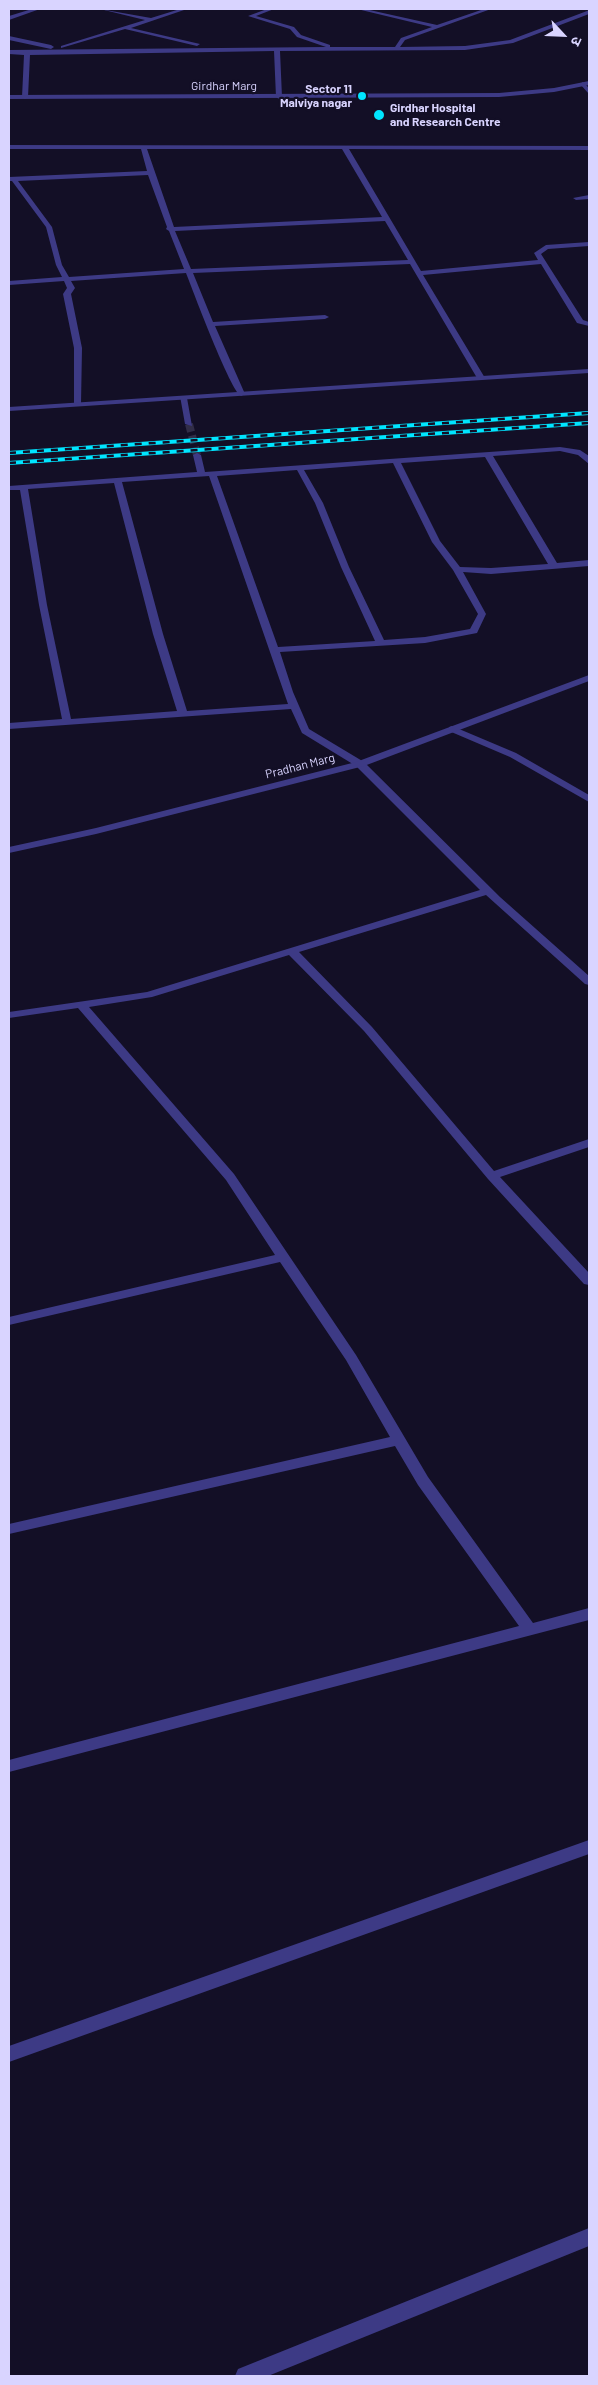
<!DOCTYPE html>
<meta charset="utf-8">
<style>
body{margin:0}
#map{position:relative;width:598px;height:2385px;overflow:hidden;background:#130f26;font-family:Barlow,"Noto Sans Devanagari",sans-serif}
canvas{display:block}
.frame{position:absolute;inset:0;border:10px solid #d9d4ff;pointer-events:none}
.north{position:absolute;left:538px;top:10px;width:50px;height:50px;-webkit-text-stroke:4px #130f26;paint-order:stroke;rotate:115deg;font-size:14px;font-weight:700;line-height:20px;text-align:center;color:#d9d4ff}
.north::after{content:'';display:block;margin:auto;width:18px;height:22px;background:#d9d4ff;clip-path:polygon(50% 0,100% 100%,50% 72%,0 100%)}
</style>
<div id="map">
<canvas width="598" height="2385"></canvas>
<div class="frame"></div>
<div class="north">उ</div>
</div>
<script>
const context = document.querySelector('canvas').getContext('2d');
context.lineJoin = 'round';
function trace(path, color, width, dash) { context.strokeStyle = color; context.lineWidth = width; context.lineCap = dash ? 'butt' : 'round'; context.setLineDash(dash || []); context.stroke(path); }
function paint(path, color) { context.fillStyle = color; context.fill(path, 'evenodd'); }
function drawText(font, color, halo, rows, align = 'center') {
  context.font = font + ' Barlow,sans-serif'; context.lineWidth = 4.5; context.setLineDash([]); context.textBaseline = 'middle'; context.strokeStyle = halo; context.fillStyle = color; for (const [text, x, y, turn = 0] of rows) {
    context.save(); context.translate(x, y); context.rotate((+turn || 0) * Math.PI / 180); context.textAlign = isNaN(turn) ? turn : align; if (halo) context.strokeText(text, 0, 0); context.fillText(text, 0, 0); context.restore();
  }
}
trace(new Path2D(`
 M 189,424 L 197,455`), '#312d47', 8, [8, 4]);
paint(new Path2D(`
 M 32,9 L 40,9 L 9,20 L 9,16 Z
 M 100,9 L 151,18 L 180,9 L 187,9 L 131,28 L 200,44 L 197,46 L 125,29 L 61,48 L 61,46 L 145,20 Z
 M 267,9 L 274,9 L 256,16 L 294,27 L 301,35 L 330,45 L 330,47 L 395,47 L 401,38 L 432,27 L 357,9 L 365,9 L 437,25 L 484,9 L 491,9 L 405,40 L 400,47 L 465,46 L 510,40 L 587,11 L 589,10 L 589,14 L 513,43 L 465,50 L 280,51 L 282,97 L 279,99 L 276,97 L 274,51 L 30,55 L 28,97 L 25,99 L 22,97 L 24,55 L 9,54 L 9,50 L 326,47 L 297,37 L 290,29 L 248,16 Z
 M 9,36 L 51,45 L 54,47 L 51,49 L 9,40 Z
 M 583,82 L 589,88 L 589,94 L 580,84 Z
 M 9,145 L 589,146 L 589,150 L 349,149 L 421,271 L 538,260 L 534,253 L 546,245 L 589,242 L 589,246 L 548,249 L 541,254 L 583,320 L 589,322 L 589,326 L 577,323 L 541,264 L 423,275 L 485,378 L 481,380 L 477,378 L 410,264 L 193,273 L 213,322 L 325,315 L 329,317 L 325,319 L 215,326 L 245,394 L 241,396 C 231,392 193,291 186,273 L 71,281 L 75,288 L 71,294 L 82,348 L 81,404 L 74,406 L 74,348 L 63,294 L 67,288 L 64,281 L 9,285 L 9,281 L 62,277 L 56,265 L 46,227 L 12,181 L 9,181 L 9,177 L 147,171 L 141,149 L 9,149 ZM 147,149 L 342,149 L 382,217 L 174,227 ZM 148,175 L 167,227 L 166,229 L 169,231 L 184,269 L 69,277 L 62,265 L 52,227 L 18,181 ZM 385,221 L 408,260 L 191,269 L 175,231 Z
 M 589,195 L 589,199 L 576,200 L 573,198 Z
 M 180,396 L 187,398 L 192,426 L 185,424 Z
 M 560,447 L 580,450 L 589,456 L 589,464 L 578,455 L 560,451 L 493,456 L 557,563 L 589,560 L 589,566 L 491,574 L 463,572 L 486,614 L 477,633 L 425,643 L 280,652 L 293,692 L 309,729 L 364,762 L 500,897 L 589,976 L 589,985 L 585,984 L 486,895 L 299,952 L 372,1027 L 494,1171 L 589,1139 L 589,1147 L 500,1177 L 589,1273 L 589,1285 L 584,1284 L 488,1179 L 364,1031 L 289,955 L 152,997 L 89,1007 L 234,1174 L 356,1355 L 428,1477 L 533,1623 L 589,1608 L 589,1620 L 9,1772 L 9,1760 L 519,1626 L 418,1485 L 395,1446 L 9,1534 L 9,1524 L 390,1437 L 346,1360 L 280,1262 L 9,1325 L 9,1317 L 275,1255 L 226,1180 L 78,1008 L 9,1018 L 9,1012 L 147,992 L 480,890 L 356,766 L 302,733 L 291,709 L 9,729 L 9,723 L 62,719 L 39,605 L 20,490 L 9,490 L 9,486 L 197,472 L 193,455 L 197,453 L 201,455 L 205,472 ZM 485,457 L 548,564 L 491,568 L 460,567 L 440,541 L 401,463 ZM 393,463 L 432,542 L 453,570 L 478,614 L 470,629 L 425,637 L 384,640 L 349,567 L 323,503 L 304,470 ZM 297,470 L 315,503 L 341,567 L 375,641 L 278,647 L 217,476 ZM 209,476 L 288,704 L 187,711 L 163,634 L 122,482 ZM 114,483 L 153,634 L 177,711 L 71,719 L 47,605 L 28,489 Z
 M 452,726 L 516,753 L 589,795 L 589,802 L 510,757 L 449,731 L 449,727 Z
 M 589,1840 L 589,1854 L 9,2062 L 9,2046 Z
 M 589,2228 L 589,2246 L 268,2376 L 235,2376 L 238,2369 Z`), '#3d3a85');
paint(new Path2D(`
 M 589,81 L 589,85 L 554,92 L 499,97 L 9,99 L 9,95 L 499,93 L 554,88 Z
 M 589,369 L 589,373 L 9,411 L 9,407 Z
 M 589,675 L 589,681 L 364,766 L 96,834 L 9,853 L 9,847 L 96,828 L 356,762 Z`), '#3d3a85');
const rail = new Path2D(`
 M 9,453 L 589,413
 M 9,463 L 589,423`);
trace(rail, '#00e5ff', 4);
trace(rail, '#130f26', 2.5, [7]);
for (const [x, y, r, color] of [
 [362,96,5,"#00e5ff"],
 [379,115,6,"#00e5ff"]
]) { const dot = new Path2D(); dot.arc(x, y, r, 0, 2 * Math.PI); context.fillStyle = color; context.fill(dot); trace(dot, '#130f26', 2); }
drawText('12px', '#d9d4ff', '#130f26', [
 ["Girdhar Marg",224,86],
 ["Pradhan Marg",300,766,-14]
]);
drawText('bold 12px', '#d9d4ff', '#130f26', [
 ["Sector 11",352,89],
 ["Malviya nagar",352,103],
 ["Girdhar Hospital",390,108,"left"],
 ["and Research Centre",390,122,"left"]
], 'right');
</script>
